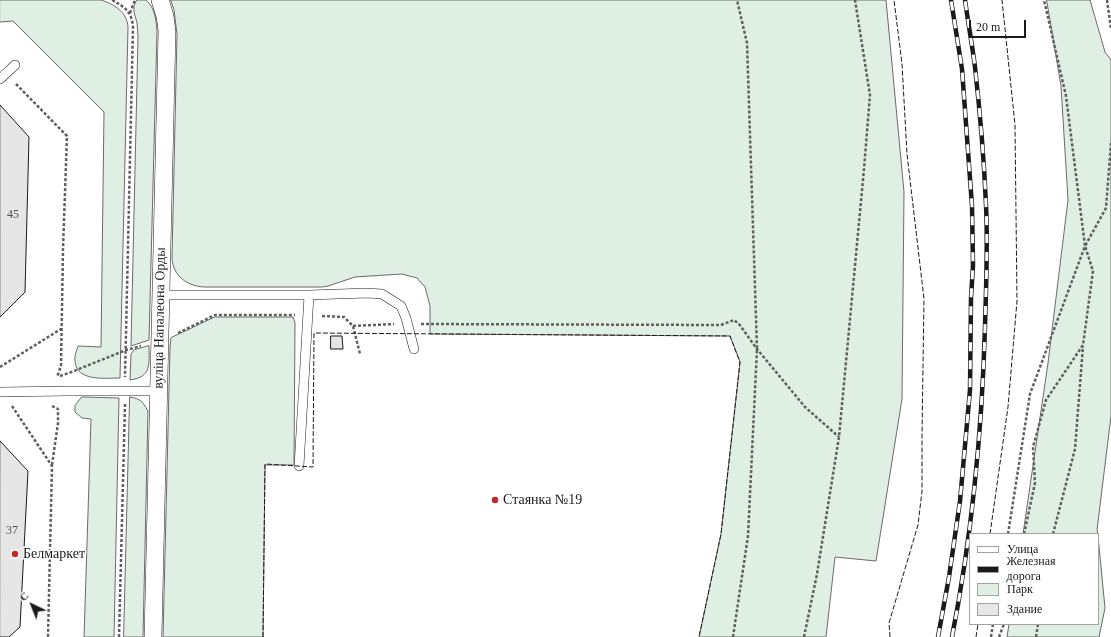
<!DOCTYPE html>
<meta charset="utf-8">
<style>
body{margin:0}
#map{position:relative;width:1111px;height:637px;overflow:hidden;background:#fff;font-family:Georgia,serif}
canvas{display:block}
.legend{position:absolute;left:969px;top:533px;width:130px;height:92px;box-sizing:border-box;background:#fff;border:1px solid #a3a3a3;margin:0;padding:5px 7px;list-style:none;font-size:12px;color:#1a1a1a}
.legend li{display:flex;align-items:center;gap:8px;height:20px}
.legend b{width:20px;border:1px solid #a3a3a3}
.north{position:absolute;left:12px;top:585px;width:40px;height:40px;-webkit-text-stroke:3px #fff;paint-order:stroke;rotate:317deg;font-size:11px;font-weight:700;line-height:16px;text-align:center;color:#1a1a1a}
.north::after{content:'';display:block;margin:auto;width:14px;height:18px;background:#1a1a1a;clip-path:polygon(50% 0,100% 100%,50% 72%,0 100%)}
.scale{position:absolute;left:969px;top:20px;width:57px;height:18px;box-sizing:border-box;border:2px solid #1a1a1a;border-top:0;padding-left:5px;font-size:12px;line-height:14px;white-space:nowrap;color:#1a1a1a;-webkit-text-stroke:3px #fff;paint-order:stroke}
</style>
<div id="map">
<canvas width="1111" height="637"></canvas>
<ul class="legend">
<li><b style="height:5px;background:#fff"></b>Улица</li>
<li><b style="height:5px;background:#1a1a1a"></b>Железная дорога</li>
<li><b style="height:11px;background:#e0efe3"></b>Парк</li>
<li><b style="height:11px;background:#e6e6e6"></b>Здание</li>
</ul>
<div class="north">С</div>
<div class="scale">20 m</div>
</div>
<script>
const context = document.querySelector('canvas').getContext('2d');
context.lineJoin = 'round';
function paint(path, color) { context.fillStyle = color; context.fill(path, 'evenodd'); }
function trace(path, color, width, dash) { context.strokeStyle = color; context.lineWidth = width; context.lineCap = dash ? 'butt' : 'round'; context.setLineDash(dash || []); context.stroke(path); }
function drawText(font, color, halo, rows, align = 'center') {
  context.font = font + ' Georgia,serif'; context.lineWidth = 3; context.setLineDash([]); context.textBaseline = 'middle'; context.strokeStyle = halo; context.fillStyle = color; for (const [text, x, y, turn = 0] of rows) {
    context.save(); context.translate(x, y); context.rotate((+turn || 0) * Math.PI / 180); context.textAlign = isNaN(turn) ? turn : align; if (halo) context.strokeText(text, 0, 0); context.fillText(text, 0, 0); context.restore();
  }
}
const green = new Path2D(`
 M 0,0 L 101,0 C 114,4 127,12 128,27 L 120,378 C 106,378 76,382 75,361 C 74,356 77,350 78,346 L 101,347 L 104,112 L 13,21 L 0,22 Z
 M 137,0 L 146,0 C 155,8 156,19 157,31 L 149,340 L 131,346 L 138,36 L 137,23 L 134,12 L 134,6 Z
 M 171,0 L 886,0 L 904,192 L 902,399 L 876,561 L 835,557 L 826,637 L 699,637 L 721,534 L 740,362 L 730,336 L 430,334 L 430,306 L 425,287 L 417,278 L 402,274 L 355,277 L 328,286 L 322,287 L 204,287 C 187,286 173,276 172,258 L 177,34 L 174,10 Z
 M 1047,0 L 1090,0 L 1105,52 L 1111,60 L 1111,416 L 1097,530 L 1098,534 L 1023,534 L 1048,363 L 1068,200 L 1061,86 Z
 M 215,317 L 293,317 L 295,323 L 294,465 L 265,465 L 263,637 L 163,637 L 170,347 L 171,338 Z
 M 149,346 C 149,364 152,377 130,380 L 131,354 L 134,350 Z
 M 82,397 L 119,398 L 114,637 L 84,637 L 91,419 L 82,418 L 75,412 L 75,406 Z
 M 130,397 C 141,399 142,401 148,411 L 143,637 L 124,637 Z
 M 1098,536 L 1105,608 L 1099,637 L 1007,637 L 1009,624 L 1098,624 Z`);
paint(green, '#e0efe3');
trace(green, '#6a6a6a', 1);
const building = new Path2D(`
 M 0,105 L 29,137 L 25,292 L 0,317 Z
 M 331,336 L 342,336 L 343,349 L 331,349 Z
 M 0,441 L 28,471 L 20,627 L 9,637 L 0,637 Z`);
paint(building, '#e6e6e6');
trace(building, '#1a1a1a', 1);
const lane = new Path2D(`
 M 0,79 L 15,65
 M 161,295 L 309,295 L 367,293 L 382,294 L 401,306 L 406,318 L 414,349
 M 0,392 L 68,391 L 158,391
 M 299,466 L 309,295`);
const street = new Path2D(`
 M 153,637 L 167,31 L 165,16 L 160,0`);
trace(lane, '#1a1a1a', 10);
trace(street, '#1a1a1a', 18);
trace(new Path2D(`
 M 112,0 C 125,7 132,12 133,27 L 125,377
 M 1107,0 L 1111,29
 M 130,13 L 135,0
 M 16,84 L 67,136 L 63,249 L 61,366 L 57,377
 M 322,316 L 344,317 L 353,326 L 360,354
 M 421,324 L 721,325 L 734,320 L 739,324 L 757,349 L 805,407 L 839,437
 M 353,326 L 394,324
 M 178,333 L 215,315 L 295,315
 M 0,367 L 61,329
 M 60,376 L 69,373 L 126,350 L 141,346
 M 12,406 L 52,466 L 48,637
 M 52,406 L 58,409 L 58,423 L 52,465
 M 1008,534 L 1030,394 L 1085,246 L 1066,96 L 1044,0
 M 1024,534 L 1035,483 L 1033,447 L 1046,400 L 1083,345 L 1093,271 L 1085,246 L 1106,208 L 1111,143
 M 1053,534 L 1075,449 L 1083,346
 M 119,637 L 125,404
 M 733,637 L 748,536 L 757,349 L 747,43 L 737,0
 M 804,637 L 817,574 L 839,437 L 864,169 L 870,95 L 855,0
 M 991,637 L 993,624
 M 999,637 L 1004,624
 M 1036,637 L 1038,624`), '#5f5f5f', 2.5, [3, 2]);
trace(lane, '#fff', 9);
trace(street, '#fff', 17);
const rail = new Path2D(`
 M 938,637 L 949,577 L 960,501 L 970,390 L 971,298 L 973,265 L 972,206 L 962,69 L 951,0
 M 952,637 C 972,535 982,431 985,327 C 986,286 988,245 986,205 C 984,159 980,112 975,67 C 972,44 968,22 965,0`);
trace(rail, '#1a1a1a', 4.5);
trace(rail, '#fff', 3, [9]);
trace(new Path2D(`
 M 990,534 L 1008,407 L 1017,301 L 1015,125 L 1002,0
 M 263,637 L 265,464 L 313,467 L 314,333 L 730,336 L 740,362 L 721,534 L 699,637
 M 890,637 L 889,623 L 918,525 L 922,491 L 922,436 L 924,299 L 907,154 L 902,64 L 894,0
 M 976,637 L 978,624`), '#1a1a1a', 1, [5, 2]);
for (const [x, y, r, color] of [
 [495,500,4,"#c62828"],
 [15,554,4,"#c62828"]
]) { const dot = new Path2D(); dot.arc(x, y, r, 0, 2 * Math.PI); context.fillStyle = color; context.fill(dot); trace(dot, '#fff', 1.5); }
drawText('12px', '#4d4d4d', null, [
 ["45",13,215],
 ["37",12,531]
]);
drawText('14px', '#1a1a1a', '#fff', [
 ["вуліца Напалеона Орды",160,318,-89]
]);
drawText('14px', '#1a1a1a', '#fff', [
 ["Стаянка №19",503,500],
 ["Белмаркет",23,554]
], 'left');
</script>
